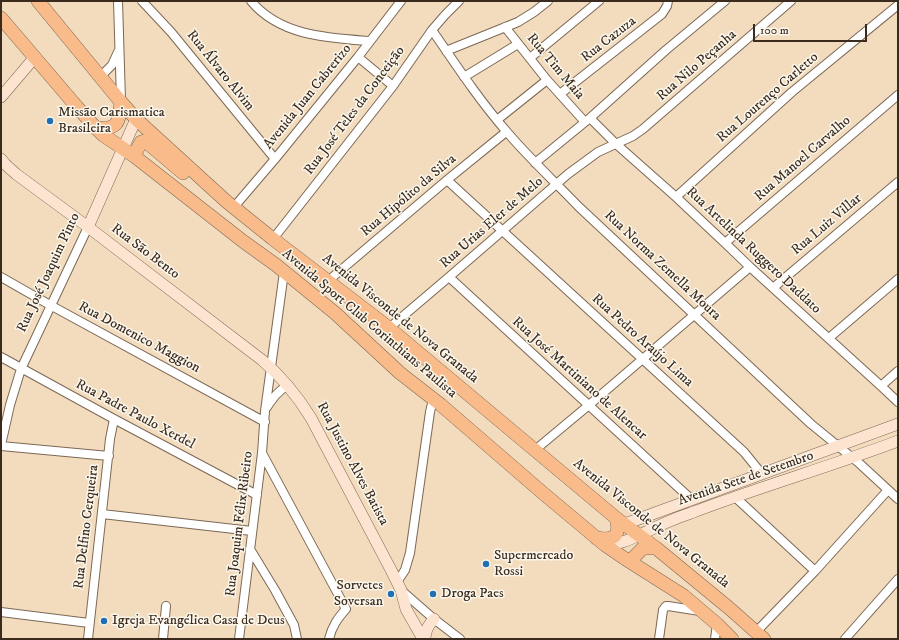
<!DOCTYPE html>
<meta charset="utf-8">
<style>
body{margin:0}
#map{position:relative;width:899px;height:640px;overflow:hidden;background:#f3dcbd;font-family:"IM FELL DW Pica",serif}
canvas{display:block}
.frame{position:absolute;inset:0;border:2px solid #3b2a1e;pointer-events:none}
.scale{position:absolute;left:753px;top:24px;width:114px;height:18px;box-sizing:border-box;border:2px solid #3b2a1e;border-top:0;padding-left:5px;font-size:12px;line-height:14px;white-space:nowrap;color:#3b2a1e;-webkit-text-stroke:3px #fbf7ec;paint-order:stroke}
</style>
<div id="map">
<canvas width="899" height="640"></canvas>
<div class="frame"></div>
<div class="scale">100 m</div>
</div>
<script>
const context = document.querySelector('canvas').getContext('2d');
context.lineJoin = 'round';
function trace(path, color, width, dash) { context.strokeStyle = color; context.lineWidth = width; context.lineCap = dash ? 'butt' : 'round'; context.setLineDash(dash || []); context.stroke(path); }
function drawText(font, color, halo, rows, align = 'center') {
  context.font = font + ' "IM FELL DW Pica",serif'; context.lineWidth = 3; context.setLineDash([]); context.textBaseline = 'middle'; context.strokeStyle = halo; context.fillStyle = color; for (const [text, x, y, turn = 0] of rows) {
    context.save(); context.translate(x, y); context.rotate((+turn || 0) * Math.PI / 180); context.textAlign = isNaN(turn) ? turn : align; if (halo) context.strokeText(text, 0, 0); context.fillText(text, 0, 0); context.restore();
  }
}
const street = new Path2D(`
 M 118,1 L 121,100
 M 142,1 L 171,32 L 275,159
 M 251,1 C 280,36 328,38 370,41
 M 505,27 L 547,80 L 585,122
 M 432,30 C 456,65 479,100 507,132 C 529,158 555,182 579,207 L 811,424 L 860,464 L 898,499
 M 446,51 L 518,22 L 534,12 L 548,1
 M 358,57 L 393,86
 M 530,58 L 599,1
 M 100,77 L 112,65 L 118,52
 M 464,77 L 518,44
 M 560,94 L 662,14 L 667,6 L 668,1
 M 590,118 L 615,143 L 676,197 L 725,243 L 750,267 L 881,386 L 898,402
 M 497,120 L 547,80
 M 535,163 L 590,118 L 666,50 L 725,1
 M 447,180 L 744,452 L 761,473
 M 676,197 L 792,92 L 898,5
 M 234,207 L 275,159 L 358,57 L 401,1
 M 273,239 L 393,86 L 432,30 L 445,15 L 459,1
 M 725,243 L 898,95
 M 1,277 L 50,305 L 265,422
 M 449,277 L 691,499
 M 328,281 L 447,180 L 506,132
 M 773,288 L 898,182
 M 389,328 L 449,277 L 568,174 L 598,152 L 633,136 L 643,129 L 791,1
 M 829,338 L 898,279
 M 1,357 L 114,419 L 257,495
 M 881,386 L 898,371
 M 267,407 C 273,398 278,391 287,386
 M 1,445 L 10,405 L 21,369 L 88,227
 M 1,446 L 109,456
 M 535,450 L 589,405 L 750,267
 M 262,453 L 346,609 C 338,618 332,626 329,639
 M 735,497 L 815,571
 M 102,514 L 252,531
 M 250,549 L 275,590 L 294,625 L 297,639
 M 397,582 L 405,570 L 410,553 L 430,412 L 433,399
 M 402,591 L 434,619 L 460,639
 M 1,612 L 89,623
 M 756,632 L 815,571 L 888,490
 M 88,639 L 110,439 L 114,419
 M 163,639 L 166,606
 M 239,639 L 262,453 L 265,411 L 284,272
 M 659,639 L 663,610 L 666,606 L 668,606 L 700,611
 M 715,639 L 717,624
 M 845,639 L 898,579`);
const secondary = new Path2D(`
 M 1,97 L 35,57
 M 1,159 L 5,164 L 16,174 L 88,227 L 262,360 C 281,376 298,397 311,418 L 391,570 L 401,590 L 406,609 L 423,639
 M 88,227 L 136,119
 M 625,524 L 898,424
 M 605,545 C 621,545 634,537 648,531 C 662,524 676,518 691,513 C 759,487 829,467 898,441
 M 425,639 C 425,631 428,625 434,619`);
const primary = new Path2D(`
 M 38,1 L 121,102 L 136,119 L 227,202 L 273,239 L 389,328 L 616,518 L 656,548 L 729,608 L 764,639
 M 1,18 L 77,107 L 96,128 L 103,135 L 134,156 L 244,242 L 276,265 L 335,313 L 400,373 L 441,405 L 544,494 L 605,545 L 624,558 L 684,596 L 717,624 L 732,639
 M 96,128 C 119,130 119,122 121,102
 M 134,156 L 141,142 L 145,141 L 183,173
 M 596,538 C 614,541 621,536 616,518
 M 632,563 L 634,557 L 643,548 L 656,548`);
trace(street, '#7b6856', 10);
trace(secondary, '#7b6856', 12);
trace(primary, '#7b6856', 14);
trace(street, '#fff', 8);
trace(secondary, '#fde4d1', 11);
trace(primary, '#fabb8b', 13);
for (const [x, y, r, color] of [
 [50,121,4,"#1f6fb2"],
 [486,564,4,"#1f6fb2"],
 [391,594,4,"#1f6fb2"],
 [433,594,4,"#1f6fb2"],
 [104,621,4,"#1f6fb2"]
]) { const dot = new Path2D(); dot.arc(x, y, r, 0, 2 * Math.PI); context.fillStyle = color; context.fill(dot); trace(dot, '#fbf7ec', 1.5); }
drawText('14px', '#3b2a1e', '#fbf7ec', [
 ["Rua Cazuza",609,40,-38],
 ["Rua Nilo Peçanha",697,66,-41],
 ["Rua Tim Maia",555,67,50],
 ["Rua Álvaro Alvim",220,71,51],
 ["Avenida Juan Cabrerizo",308,97,-51],
 ["Rua Lourenço Carletto",768,98,-41],
 ["Rua José Teles da Conceição",355,111,-53],
 ["Rua Manoel Carvalho",803,159,-41],
 ["Rua Hipólito da Silva",409,196,-40],
 ["Rua Urias Eler de Melo",492,223,-41],
 ["Rua Luiz Villar",827,225,-40],
 ["Rua Artelinda Ruggero Daddato",753,251,43],
 ["Rua São Bento",145,252,37],
 ["Rua Norma Zemella Moura",662,266,43],
 ["Rua José Joaquim Pinto",49,273,-65],
 ["Avenida Visconde de Nova Granada",400,319,39],
 ["Avenida Sport Club Corinthians Paulista",369,324,40],
 ["Rua Domenico Maggion",139,338,28],
 ["Rua Pedro Araújo Lima",642,341,42],
 ["Rua José Martiniano de Alencar",579,379,42],
 ["Rua Padre Paulo Xerdel",135,415,28],
 ["Rua Justino Alves Batista",352,464,62],
 ["Avenida Sete de Setembro",746,479,-19],
 ["Rua Joaquim Félix Ribeiro",240,524,-83],
 ["Avenida Visconde de Nova Granada",651,524,39],
 ["Rua Delfino Cerqueira",87,527,-83]
]);
drawText('14px', '#3b2a1e', '#fbf7ec', [
 ["Missão Carismatica",58,113],
 ["Brasileira",58,129],
 ["Supermercado",494,556],
 ["Rossi",494,572],
 ["Sorvetes",383,586,"right"],
 ["Soversan",383,602,"right"],
 ["Droga Paes",441,594],
 ["Igreja Evangélica Casa de Deus",112,621]
], 'left');
</script>
